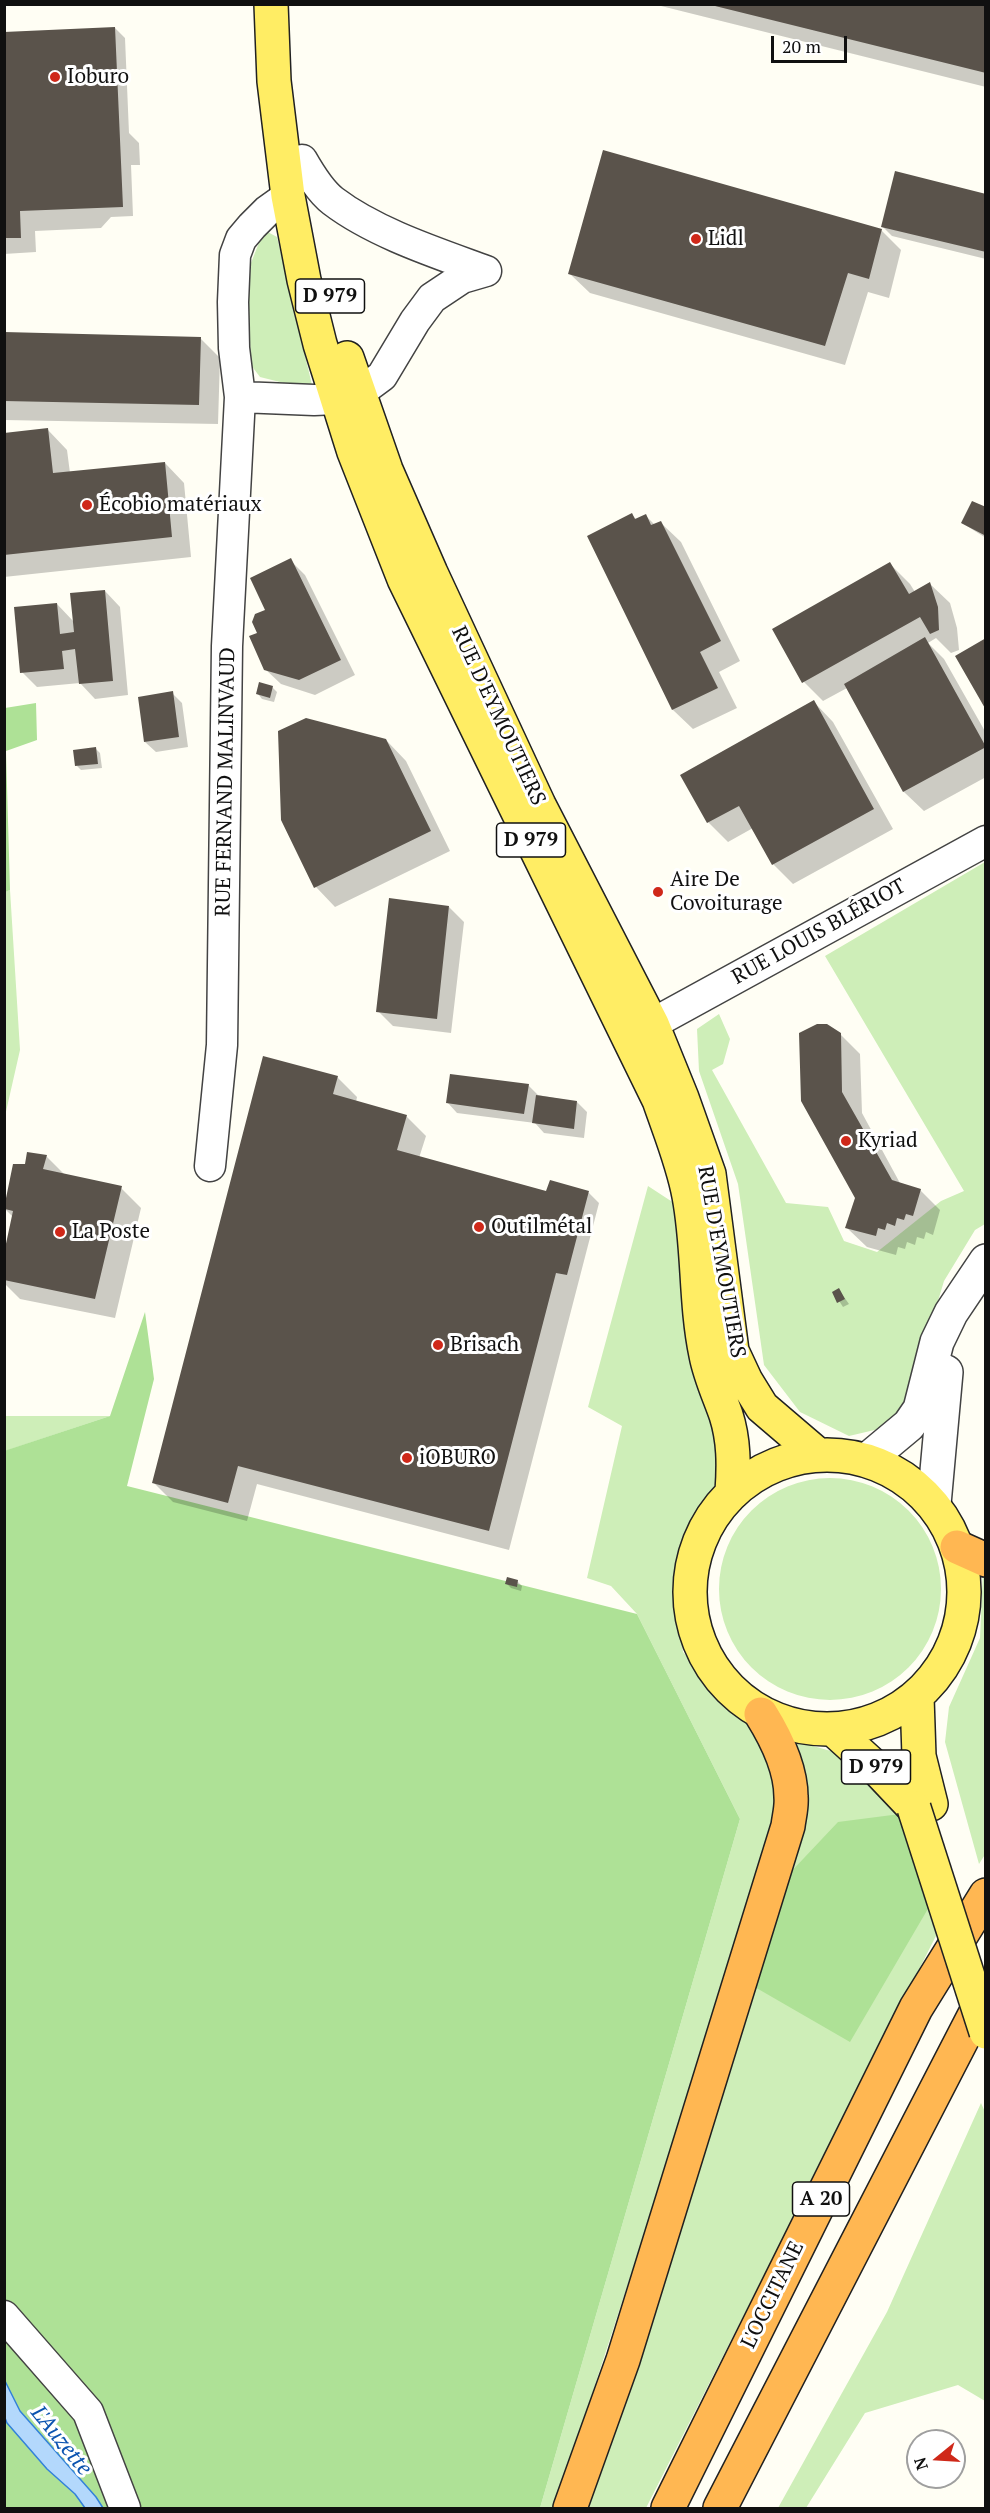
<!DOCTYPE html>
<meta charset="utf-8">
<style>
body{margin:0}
#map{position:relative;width:990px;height:2513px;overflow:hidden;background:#fffef4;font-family:"PT Serif",serif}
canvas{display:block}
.frame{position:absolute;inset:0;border:6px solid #101010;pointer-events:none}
.north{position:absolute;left:906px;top:2429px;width:60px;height:60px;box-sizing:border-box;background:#fff;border:2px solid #9f9f9f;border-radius:50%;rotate:252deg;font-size:16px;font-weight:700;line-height:24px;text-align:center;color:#101010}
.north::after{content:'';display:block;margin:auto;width:21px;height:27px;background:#cf2819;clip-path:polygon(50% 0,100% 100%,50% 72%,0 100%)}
.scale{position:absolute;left:771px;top:36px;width:76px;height:27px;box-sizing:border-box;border:3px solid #101010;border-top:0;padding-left:8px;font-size:18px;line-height:21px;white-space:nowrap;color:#101010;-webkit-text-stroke:4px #fff;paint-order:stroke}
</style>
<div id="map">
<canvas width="990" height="2513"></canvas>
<div class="frame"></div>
<div class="north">N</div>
<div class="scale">20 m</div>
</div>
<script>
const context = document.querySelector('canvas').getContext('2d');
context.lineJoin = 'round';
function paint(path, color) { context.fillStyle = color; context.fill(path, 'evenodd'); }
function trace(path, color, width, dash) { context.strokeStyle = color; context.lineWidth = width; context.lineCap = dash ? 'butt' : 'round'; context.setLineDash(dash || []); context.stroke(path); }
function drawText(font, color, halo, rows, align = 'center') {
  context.font = font + ' "PT Serif",serif'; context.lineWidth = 6; context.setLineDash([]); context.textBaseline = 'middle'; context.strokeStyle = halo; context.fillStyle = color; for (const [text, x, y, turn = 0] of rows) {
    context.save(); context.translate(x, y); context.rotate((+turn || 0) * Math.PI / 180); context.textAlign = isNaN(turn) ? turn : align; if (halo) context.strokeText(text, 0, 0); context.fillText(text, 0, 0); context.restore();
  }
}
paint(new Path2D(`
 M 264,230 L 277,237 L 312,385 L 296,386 L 260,377 L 251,365 L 247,273 Z
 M 985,862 L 985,1224 L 975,1230 L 944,1281 L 908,1401 L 883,1428 L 849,1436 L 800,1412 L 764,1365 L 738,1184 L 699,1071 L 697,1029 L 719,1014 L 730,1039 L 723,1064 L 712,1070 L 786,1203 L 828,1207 L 844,1241 L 877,1252 L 941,1201 L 964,1191 L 825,956 Z
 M 10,890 L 20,1050 L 5,1116 L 4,892 Z
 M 648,1186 L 674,1203 L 724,1438 L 722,1476 L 704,1500 L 688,1534 L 674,1582 L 683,1652 L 738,1716 L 765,1739 L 783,1798 L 765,1862 L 555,2508 L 540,2508 L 740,1819 L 637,1614 L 611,1586 L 587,1578 L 622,1426 L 588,1407 Z
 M 5,1416 L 110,1416 L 5,1451 Z
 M719 1589a111 111 0 1 1 222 0a111 111 0 1 1-222 0Z
 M 983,1572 L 986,1573 L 986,1853 L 979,1864 L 945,1742 L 949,1707 L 980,1638 Z
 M 792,1740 L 859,1759 L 902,1817 L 940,1928 L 646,2508 L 584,2508 L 802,1829 L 807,1787 Z
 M 981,2103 L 986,2114 L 985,2401 L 958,2385 L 865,2413 L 806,2508 L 778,2508 L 887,2312 Z`), '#ceeeb8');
paint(new Path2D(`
 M 36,703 L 37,740 L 6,751 L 10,890 L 5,892 L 5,708 Z
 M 145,1312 L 154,1379 L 127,1486 L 637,1614 L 740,1819 L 540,2508 L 5,2508 L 4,1451 L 110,1416 Z
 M 900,1814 L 929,1907 L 850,2042 L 753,1986 L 787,1876 L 838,1822 Z`), '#aee196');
const water = new Path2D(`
 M 5,2381 L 20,2411 L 96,2497 L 103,2508 L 85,2508 L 75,2494 L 47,2469 L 7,2423 L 5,2418 Z`);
paint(water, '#b3d8fc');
trace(water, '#3382da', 1.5);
paint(new Path2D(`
 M 653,4 L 986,4 L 986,87 Z
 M 115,28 L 125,38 L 129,133 L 139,143 L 140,165 L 131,165 L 133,216 L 111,217 L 101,228 L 35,231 L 36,252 L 4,254 L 4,33 Z
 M 986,196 L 986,259 L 892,236 L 882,226 Z
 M 881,230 L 901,250 L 889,298 L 868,292 L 845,365 L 590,293 L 570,274 Z
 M 4,334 L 200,338 L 220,358 L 218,424 L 4,420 Z
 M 48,430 L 67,450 L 70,473 L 165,463 L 184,483 L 191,557 L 4,577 L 4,434 Z
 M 986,509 L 986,538 L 962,523 Z
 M 632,515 L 637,520 L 646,516 L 655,525 L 661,523 L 681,542 L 740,661 L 719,672 L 737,708 L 693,729 L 673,710 L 589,536 Z
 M 290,560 L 305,575 L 355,675 L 315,695 L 281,684 L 265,669 L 259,634 L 265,612 Z
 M 890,564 L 910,584 L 915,592 L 930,584 L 950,603 L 957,628 L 959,650 L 951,653 L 936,638 L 928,643 L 944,659 L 986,733 L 986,777 L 924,811 L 904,792 L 847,688 L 823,701 L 804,682 Z
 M 105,591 L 120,607 L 128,695 L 95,699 L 80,683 L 37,687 L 22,672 L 57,604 L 74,622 Z
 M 272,687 L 277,692 L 274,702 L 262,699 L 258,694 Z
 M 172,693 L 182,703 L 188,747 L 156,752 L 145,742 Z
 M 814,702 L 833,722 L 893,829 L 793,884 L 773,864 L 753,828 L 728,842 L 708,822 L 682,776 Z
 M 386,740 L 406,761 L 450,851 L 335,907 L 316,887 Z
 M 95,748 L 100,753 L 102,768 L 81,770 L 77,766 Z
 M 449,907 L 464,922 L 451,1033 L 393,1026 L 378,1011 Z
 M 840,1034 L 860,1054 L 862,1113 L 901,1185 L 920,1190 L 940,1210 L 933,1235 L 926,1232 L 924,1239 L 917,1237 L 915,1245 L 907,1242 L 905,1249 L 898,1247 L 896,1255 L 867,1247 L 847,1228 L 857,1198 L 803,1101 Z
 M 337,1077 L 357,1097 L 356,1102 L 406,1116 L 426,1136 L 419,1158 L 548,1192 L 589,1193 L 599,1203 L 509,1550 L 257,1484 L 247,1521 L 173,1502 L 153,1482 Z
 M 528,1085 L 538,1095 L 577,1102 L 587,1112 L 584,1138 L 544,1133 L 535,1123 L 457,1113 L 447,1102 Z
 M 46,1156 L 65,1175 L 121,1188 L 141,1208 L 115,1318 L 20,1299 L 4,1283 L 4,1260 L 13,1217 L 5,1209 L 14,1165 L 27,1166 Z
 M 839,1290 L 849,1304 L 843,1307 L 834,1293 Z
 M 517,1581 L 522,1586 L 521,1591 L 511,1588 L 507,1584 Z`), '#0003');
paint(new Path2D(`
 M 986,4 L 986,73 L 711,5 L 711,4 Z
 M 115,27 L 123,207 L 20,211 L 21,238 L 4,238 L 4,32 Z
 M 603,150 L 882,229 L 869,279 L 848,273 L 825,346 L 568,274 Z
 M 895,171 L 986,194 L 986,252 L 881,227 Z
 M 4,332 L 201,337 L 199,405 L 4,401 Z
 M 48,428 L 53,473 L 165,462 L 172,537 L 4,555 L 4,433 Z
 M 972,501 L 986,507 L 986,536 L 961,523 Z
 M 632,513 L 635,519 L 646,514 L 651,525 L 661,521 L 721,641 L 700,652 L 718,688 L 672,710 L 587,536 Z
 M 291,558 L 341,660 L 299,680 L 264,670 L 249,636 L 257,633 L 252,622 L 255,614 L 265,610 L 250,578 Z
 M 890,562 L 909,594 L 930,582 L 938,607 L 939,630 L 930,634 L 920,617 L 802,683 L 772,629 Z
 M 105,590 L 113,681 L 79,684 L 75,649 L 62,651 L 64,669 L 20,673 L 14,607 L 57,603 L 60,634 L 74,632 L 70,593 Z
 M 925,637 L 986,747 L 903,792 L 844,684 Z
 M 986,638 L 986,710 L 955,656 Z
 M 259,682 L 273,686 L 270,698 L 256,694 Z
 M 173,691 L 179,737 L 144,742 L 138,697 Z
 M 814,700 L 874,809 L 772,865 L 739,806 L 707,823 L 680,775 Z
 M 306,718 L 386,739 L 431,831 L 314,888 L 281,820 L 278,731 Z
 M 96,747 L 98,764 L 75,766 L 73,750 Z
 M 389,898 L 449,906 L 437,1019 L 376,1012 Z
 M 817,1024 L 827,1024 L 841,1033 L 842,1092 L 892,1180 L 921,1189 L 913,1216 L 906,1214 L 904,1220 L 897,1218 L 895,1226 L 887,1223 L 885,1230 L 878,1228 L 876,1236 L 845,1228 L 855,1198 L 801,1101 L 799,1033 Z
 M 263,1056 L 338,1076 L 333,1094 L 407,1115 L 397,1150 L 546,1191 L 550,1180 L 589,1191 L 567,1275 L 556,1273 L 489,1531 L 238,1466 L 228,1503 L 152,1483 Z
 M 450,1074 L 529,1084 L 524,1114 L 446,1103 Z
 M 536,1095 L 577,1101 L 574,1129 L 532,1123 Z
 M 27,1152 L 47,1155 L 43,1169 L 122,1186 L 95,1299 L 4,1280 L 4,1253 L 13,1211 L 5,1209 L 5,1203 L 13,1164 L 25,1164 Z
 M 839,1288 L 845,1299 L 837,1303 L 832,1292 Z
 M 507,1577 L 518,1580 L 517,1587 L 505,1584 Z`), '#5a534b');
const minor = new Path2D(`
 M 302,160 C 310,174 320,191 333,201 C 375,233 437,253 486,271
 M 359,393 L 382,376 L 415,321 L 432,298 L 462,278 L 486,271
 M 240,397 L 314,400 L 336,399
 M 652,1024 L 986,841
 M 210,1166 L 222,1045 L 227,646 L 240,397 L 234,348 L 233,302 L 235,255 L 241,239 L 252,226 L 267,211 L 288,196
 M 4,2316 L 88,2412 L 125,2508`);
const tertiary = new Path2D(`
 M 867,1460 L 909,1425 L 920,1409 L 937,1342 L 951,1313 L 986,1261
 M 934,1504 L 946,1372`);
const primary = new Path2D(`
 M 271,4 L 274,81 L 288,196 L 304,280 L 320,344 L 354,452 L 404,579 L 659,1100 C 670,1132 683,1163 689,1196 C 699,1248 695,1303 706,1355 C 710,1376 719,1395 726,1415 C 734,1440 734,1465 732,1492
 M 347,358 L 386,470 L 431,573 L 539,805 L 652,1024 L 682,1098 L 709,1174 L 732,1351 L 746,1381 L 762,1407 L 817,1454
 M690 1592a137 137 0 1 1 274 0a137 137 0 1 1-274 0Z
 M 917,1697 L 919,1756 L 931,1804
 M 834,1730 L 878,1770 L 914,1808`);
const motorway = new Path2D(`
 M 957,1547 L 986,1560
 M 570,2508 L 623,2360 L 788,1826 C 789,1817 792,1807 791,1797 C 791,1768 776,1738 761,1714
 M 668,2508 L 916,2008 L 986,1895
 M 720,2508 L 986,1993`);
trace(minor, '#434343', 33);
trace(tertiary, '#434343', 36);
trace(primary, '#212121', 36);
trace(motorway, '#212121', 36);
trace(minor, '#fff', 30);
trace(tertiary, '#fff', 33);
trace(primary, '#ffed64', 33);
trace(motorway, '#ffb752', 33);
const primaryBridge = new Path2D(`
 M 914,1808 L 986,2032`);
trace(primaryBridge, '#212121', 36, []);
trace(primaryBridge, '#ffed64', 33);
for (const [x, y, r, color] of [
 [55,77,6,"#cf2819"],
 [696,239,6,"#cf2819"],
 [87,505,6,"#cf2819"],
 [658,892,6,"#cf2819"],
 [846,1141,6,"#cf2819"],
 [479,1227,6,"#cf2819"],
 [60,1232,6,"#cf2819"],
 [438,1345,6,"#cf2819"],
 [407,1458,6,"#cf2819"]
]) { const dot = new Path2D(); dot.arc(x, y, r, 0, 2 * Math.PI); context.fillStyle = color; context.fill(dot); trace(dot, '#fff', 2); }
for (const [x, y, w] of [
 [330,296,69],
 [531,840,69],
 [876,1767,69],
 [821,2199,57]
]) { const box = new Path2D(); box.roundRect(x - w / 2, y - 17, w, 34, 4.5); context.fillStyle = '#fff'; context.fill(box); trace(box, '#101010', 1.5); }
drawText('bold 20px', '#101010', null, [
 ["D 979",330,296],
 ["D 979",531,840],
 ["D 979",876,1767],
 ["A 20",821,2199]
]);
drawText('21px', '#101010', '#fff', [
 ["Ioburo",67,77],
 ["Lidl",708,239],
 ["Écobio matériaux",99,505],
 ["Aire De",670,880],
 ["Covoiturage",670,904],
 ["Kyriad",858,1141],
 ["Outilmétal",491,1227],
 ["La Poste",72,1232],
 ["Brisach",450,1345],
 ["iOBURO",419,1458]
], 'left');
drawText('21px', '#101010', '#fff', [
 ["RUE D'EYMOUTIERS",498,716,65],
 ["RUE FERNAND MALINVAUD",226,782,-89],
 ["RUE LOUIS BLÉRIOT",819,932,-29],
 ["RUE D'EYMOUTIERS",721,1262,80],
 ["L'OCCITANE",773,2295,-64]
]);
drawText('italic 22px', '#0c54b0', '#fff', [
 ["L'Auzette",61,2441,51]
]);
</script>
